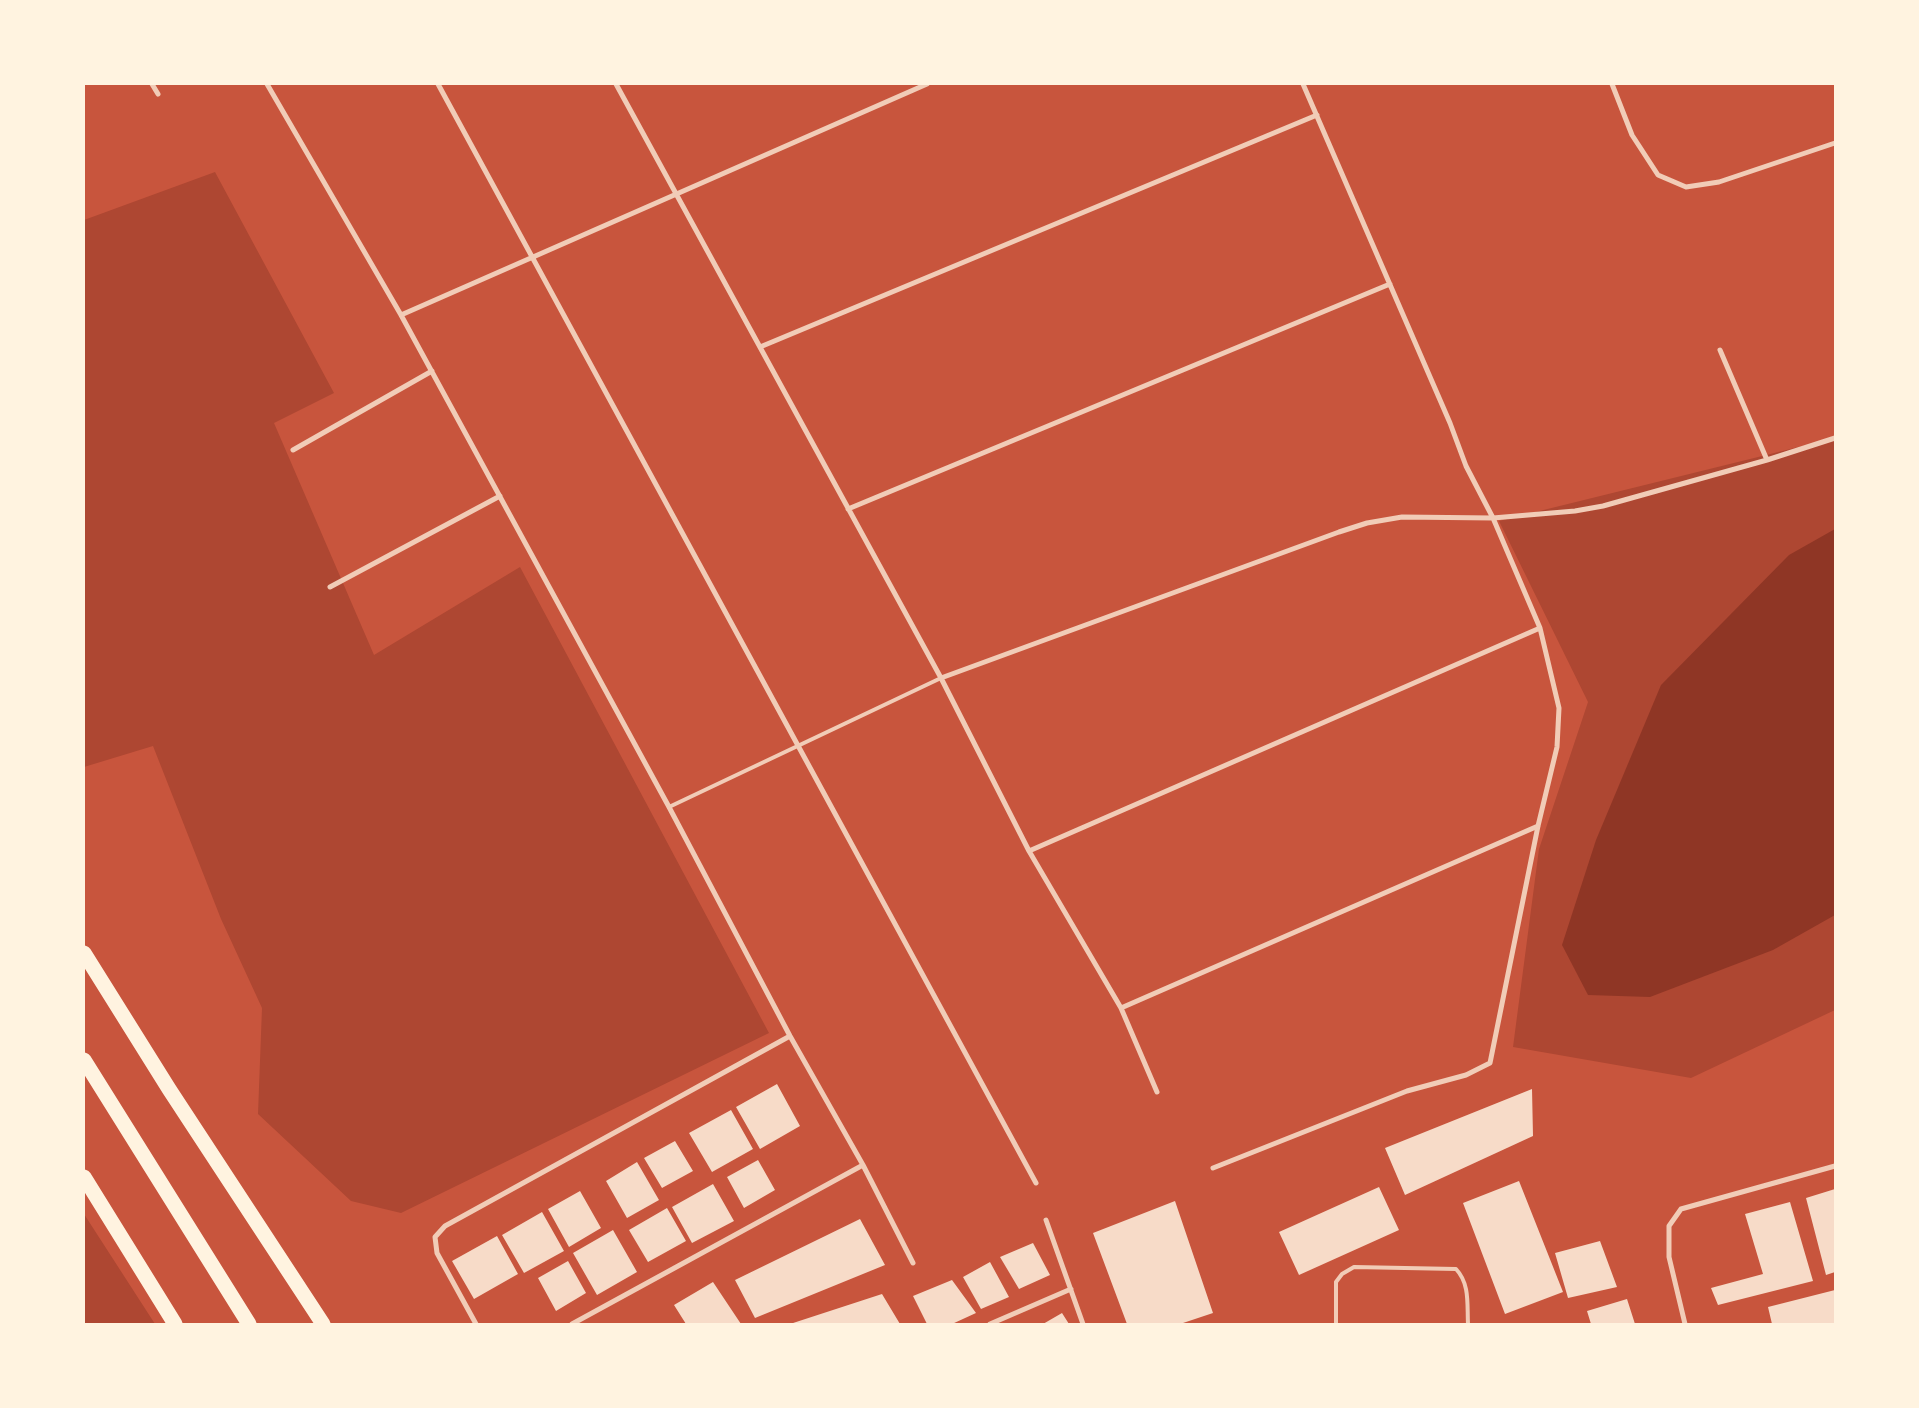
<!DOCTYPE html>
<style>
body{margin:0}
#map{position:relative;width:1919px;height:1408px;overflow:hidden;background:#c8553d;font-family:Cabin,sans-serif}
canvas{display:block}
.frame{position:absolute;inset:0;border:85px solid #fff3e0;pointer-events:none}
</style>
<div id="map">
<canvas width="1919" height="1408"></canvas>
<div class="frame"></div>
</div>
<script>
const context = document.querySelector('canvas').getContext('2d');
context.lineJoin = 'round';
function paint(path, color) { context.fillStyle = color; context.fill(path, 'evenodd'); }
function trace(path, color, width, dash) { context.strokeStyle = color; context.lineWidth = width; context.lineCap = dash ? 'butt' : 'round'; context.setLineDash(dash || []); context.stroke(path); }
paint(new Path2D(`
 M 215,172 L 334,393 L 274,423 L 374,655 L 520,567 L 769,1033 L 401,1213 L 351,1201 L 258,1114 L 262,1008 L 221,919 L 153,746 L 84,767 L 84,220 Z
 M 1835,438 L 1835,1010 L 1691,1078 L 1513,1047 L 1539,849 L 1588,702 L 1499,521 Z
 M 84,1214 L 155,1324 L 84,1324 Z`), '#ae4732');
paint(new Path2D(`
 M 1835,529 L 1835,915 L 1773,950 L 1650,997 L 1588,995 L 1562,945 L 1596,840 L 1661,685 L 1789,555 Z`), '#8f3625');
paint(new Path2D(`
 M 777,1084 L 800,1126 L 760,1149 L 736,1107 Z
 M 1532,1089 L 1533,1136 L 1405,1195 L 1385,1148 Z
 M 731,1110 L 753,1149 L 712,1172 L 689,1133 Z
 M 675,1141 L 693,1171 L 662,1188 L 644,1158 Z
 M 758,1160 L 775,1190 L 744,1208 L 727,1177 Z
 M 637,1162 L 659,1200 L 627,1218 L 606,1181 Z
 M 1519,1181 L 1563,1292 L 1505,1314 L 1463,1203 Z
 M 713,1184 L 734,1221 L 692,1243 L 672,1207 Z
 M 1379,1187 L 1399,1230 L 1299,1275 L 1279,1232 Z
 M 1835,1189 L 1835,1272 L 1826,1275 L 1806,1198 Z
 M 580,1191 L 601,1228 L 569,1247 L 548,1209 Z
 M 1175,1201 L 1213,1313 L 1180,1324 L 1127,1324 L 1093,1233 Z
 M 1790,1202 L 1813,1281 L 1718,1305 L 1711,1288 L 1763,1274 L 1745,1214 Z
 M 667,1208 L 686,1241 L 648,1262 L 629,1230 Z
 M 542,1212 L 564,1251 L 524,1273 L 502,1235 Z
 M 860,1219 L 885,1265 L 755,1318 L 735,1280 Z
 M 613,1230 L 637,1272 L 597,1295 L 573,1253 Z
 M 497,1236 L 518,1274 L 474,1299 L 452,1261 Z
 M 1600,1241 L 1617,1287 L 1568,1298 L 1555,1253 Z
 M 1033,1243 L 1050,1275 L 1019,1289 L 1000,1257 Z
 M 568,1261 L 586,1293 L 556,1311 L 538,1278 Z
 M 990,1262 L 1009,1297 L 981,1309 L 963,1277 Z
 M 952,1280 L 976,1313 L 952,1324 L 927,1324 L 913,1296 Z
 M 713,1282 L 741,1324 L 686,1324 L 674,1305 Z
 M 1835,1290 L 1835,1324 L 1772,1324 L 1768,1307 Z
 M 882,1294 L 900,1324 L 790,1324 Z
 M 1627,1299 L 1635,1324 L 1591,1324 L 1587,1311 Z
 M 1062,1313 L 1069,1324 L 1043,1324 Z`), '#f7dbc8');
trace(new Path2D(`
 M 669,807 L 941,678
 M 1336,1324 L 1336,1282 L 1342,1274 L 1354,1267 L 1456,1269 C 1470,1284 1467,1304 1468,1324`), '#f1ccb7', 4);
trace(new Path2D(`
 M 152,84 L 158,94
 M 267,84 L 401,315 L 669,807 L 790,1036 L 863,1165 L 913,1263
 M 438,84 L 1036,1183
 M 616,84 L 941,678 L 1029,851 L 1121,1008 L 1157,1092
 M 1612,84 L 1632,135 L 1658,175 L 1686,187 L 1719,182 L 1835,143
 M 401,315 L 927,84
 M 760,347 L 1317,115
 M 1720,350 L 1767,460
 M 293,450 L 432,371
 M 848,509 L 1390,284
 M 330,587 L 500,496
 M 941,678 L 1339,532 L 1367,523 L 1402,517 L 1493,518 L 1575,511 L 1603,506 L 1767,460 L 1835,438
 M 1029,851 L 1540,628
 M 1121,1008 L 1538,826
 M 1213,1168 L 1407,1091 L 1466,1075 L 1490,1063 L 1538,826 L 1557,747 L 1559,708 L 1540,628 L 1493,518 L 1466,466 L 1450,423 L 1303,84
 M 1046,1220 L 1083,1324
 M 476,1324 L 437,1253 L 435,1237 L 445,1226 L 790,1036
 M 572,1324 L 863,1165
 M 990,1324 L 1071,1289
 M 1685,1324 L 1669,1257 L 1669,1226 L 1681,1209 L 1835,1166`), '#f1ccb7', 5);
trace(new Path2D(`
 M 84,953 L 169,1089 L 323,1324
 M 84,1060 L 249,1324
 M 84,1177 L 175,1324`), '#fff3e0', 15);
</script>
